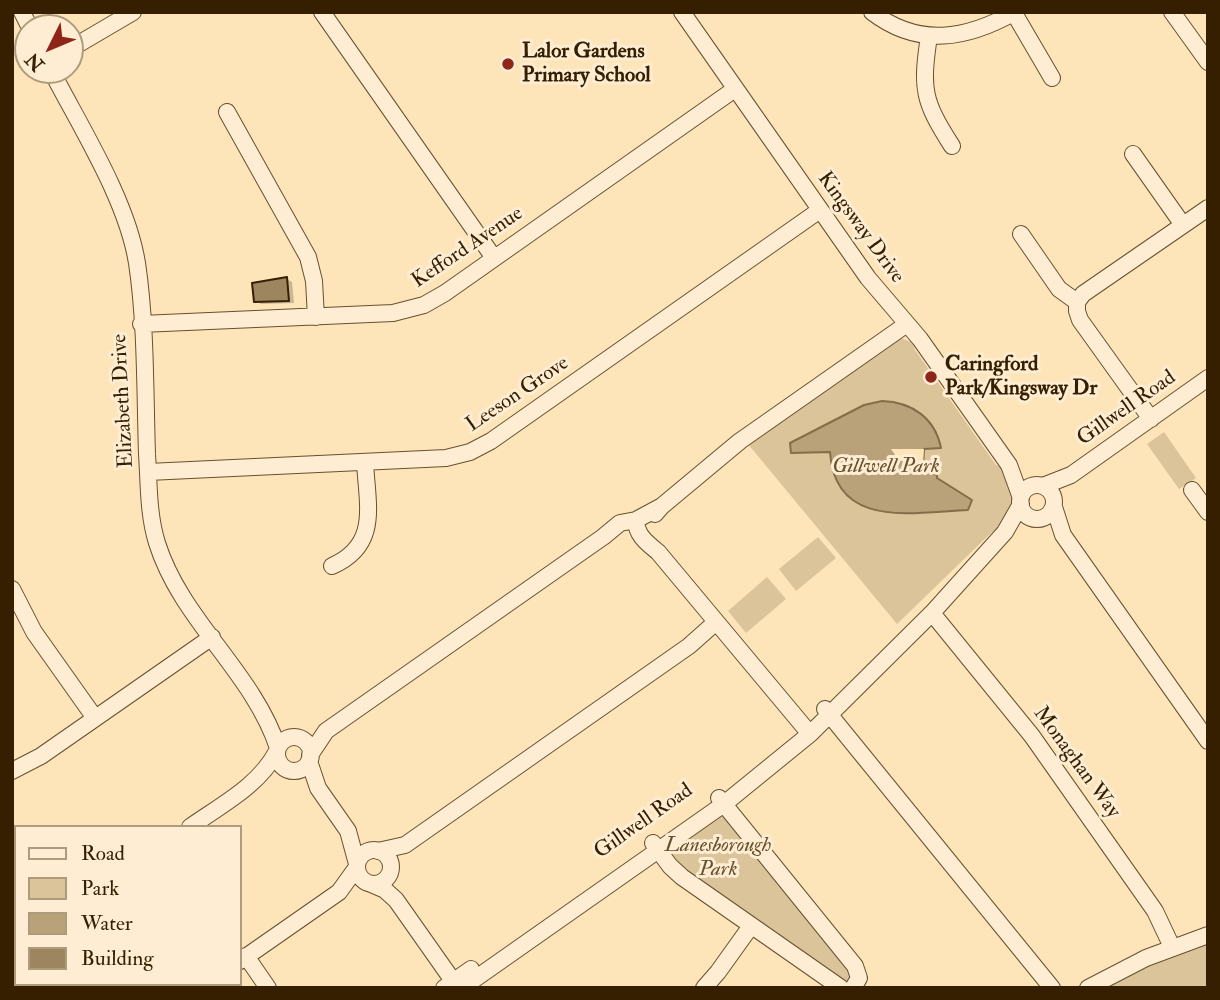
<!DOCTYPE html>
<style>
body{margin:0}
#map{position:relative;width:1220px;height:1000px;overflow:hidden;background:#fde4b9;font-family:"IM FELL Double Pica",serif}
canvas{display:block}
.frame{position:absolute;inset:0;border:14px solid #351f00;pointer-events:none}
.legend{position:absolute;left:14px;top:825px;width:228px;height:161px;box-sizing:border-box;background:#feedd2;border:2px solid #ae9b7e;margin:0;padding:9px 12px;list-style:none;font-size:21px;color:#351f00}
.legend li{display:flex;align-items:center;gap:14px;height:35px}
.legend b{width:35px;border:2px solid #ae9b7e}
.north{position:absolute;left:14px;top:14px;width:70px;height:70px;box-sizing:border-box;background:#feedd2;border:2px solid #ae9b7e;border-radius:50%;rotate:227deg;font-size:19px;font-weight:700;line-height:28px;text-align:center;color:#351f00}
.north::after{content:'';display:block;margin:auto;width:24px;height:32px;background:#8f2418;clip-path:polygon(50% 0,100% 100%,50% 72%,0 100%)}
</style>
<div id="map">
<canvas width="1220" height="1000"></canvas>
<div class="frame"></div>
<ul class="legend">
<li><b style="height:9px;background:#feedd2"></b>Road</li>
<li><b style="height:19px;background:#dbc39a"></b>Park</li>
<li><b style="height:19px;background:#b9a17a"></b>Water</li>
<li><b style="height:19px;background:#9d8560"></b>Building</li>
</ul>
<div class="north">N</div>
</div>
<script>
const context = document.querySelector('canvas').getContext('2d');
context.lineJoin = 'round';
function paint(path, color) { context.fillStyle = color; context.fill(path, 'evenodd'); }
function trace(path, color, width, dash) { context.strokeStyle = color; context.lineWidth = width; context.lineCap = dash ? 'butt' : 'round'; context.setLineDash(dash || []); context.stroke(path); }
function drawText(font, color, halo, rows, align = 'center') {
  context.font = font + ' "IM FELL Double Pica",serif'; context.lineWidth = 6; context.setLineDash([]); context.textBaseline = 'middle'; context.strokeStyle = halo; context.fillStyle = color; for (const [text, x, y, turn = 0] of rows) {
    context.save(); context.translate(x, y); context.rotate((+turn || 0) * Math.PI / 180); context.textAlign = isNaN(turn) ? turn : align; if (halo) context.strokeText(text, 0, 0); context.fillText(text, 0, 0); context.restore();
  }
}
paint(new Path2D(`
 M 900,338 L 912,342 L 915,350 L 996,465 L 1001,467 C 1010,486 1019,496 1007,515 C 1003,523 1000,528 992,532 L 897,624 L 748,444 Z
 M 1164,432 L 1196,478 L 1179,489 L 1147,444 Z
 M 818,537 L 836,558 L 796,591 L 779,569 Z
 M 767,577 L 786,599 L 746,633 L 728,611 Z
 M 719,815 L 726,818 L 849,971 L 851,976 L 844,983 L 679,869 L 669,854 L 669,849 L 690,839 Z
 M 1208,943 L 1208,988 L 1102,988 L 1142,967 Z`), '#dbc39a');
const water = new Path2D(`
 M 882,401 C 912,402 935,418 941,448 L 924,449 L 923,470 L 937,475 L 937,478 L 972,500 L 968,510 C 913,512 835,530 830,452 L 791,453 L 790,443 L 864,405 Z`);
paint(water, '#b9a17a');
trace(water, '#846d49', 2);
paint(new Path2D(`
 M 891,449 L 924,449 L 923,465 L 906,458 L 904,462 L 898,459 Z`), '#fde4b9');
paint(new Path2D(`
 M 287,279 L 292,282 L 294,303 L 261,304 L 256,301 Z`), '#0003');
const building = new Path2D(`
 M 287,277 L 289,301 L 254,302 L 252,283 Z`);
paint(building, '#9d8560');
trace(building, '#351f00', 2);
const minor = new Path2D(`
 M 22,12 L 30,28
 M 322,12 L 494,258
 M 682,12 L 868,278 L 920,339 L 1009,465 L 1021,498
 M 872,12 C 919,48 967,39 1015,12
 M 1172,12 L 1208,62
 M 1014,13 L 1052,78
 M 929,36 C 921,89 923,101 952,146
 M 70,49 L 133,12
 M 51,70 C 81,128 127,200 137,263 C 146,323 145,393 147,454 C 149,484 148,514 157,543 C 181,620 253,672 278,748
 M 227,112 L 308,257 L 314,281 L 316,317
 M 1133,154 L 1183,225
 M 1021,234 L 1059,289 L 1077,302 L 1077,311 L 1080,320 L 1151,419
 M 1077,302 L 1083,294 L 1208,208
 M 141,324 L 393,313 L 424,305 L 445,293 L 735,89
 M 148,472 L 446,458 L 470,452 L 491,441 L 820,210
 M1020 502a17 17 0 1 1 34 0a17 17 0 1 1-34 0Z
 M 1043,486 L 1071,475 L 1208,378
 M 1192,490 L 1208,512
 M 1054,507 L 1063,535 L 1208,741
 M 655,514 L 662,506 L 740,441 L 907,324
 M 636,520 C 636,535 647,543 658,552 L 810,734
 M 332,566 C 380,545 367,505 365,462
 M 12,589 L 34,632 L 95,718
 M 932,613 L 1032,736 L 1155,911 L 1172,947
 M 825,709 L 1052,988
 M277 754a17 17 0 1 1 34 0a17 17 0 1 1-34 0Z
 M 310,755 L 326,731 L 603,537 L 620,523 L 636,520 L 662,506
 M 309,761 L 318,788 L 348,831 L 357,864
 M 12,771 L 41,756 L 212,637
 M 719,798 L 855,966 L 859,978 L 853,988
 M 190,827 C 221,805 259,786 277,751
 M 653,843 L 670,866 L 682,877 L 841,988
 M357 867a17 17 0 1 1 34 0a17 17 0 1 1-34 0Z
 M 378,851 L 405,845 L 689,646 L 716,622
 M 371,884 L 385,890 L 396,900 L 458,988
 M 12,952 L 16,949
 M 246,956 L 268,988
 M 240,961 L 339,892 L 357,867
 M 199,988 L 206,984
 M 444,988 L 471,969
 M 462,988 L 724,804 L 810,734 L 932,613 L 1005,532 L 1021,504
 M 704,988 L 718,972 L 751,926
 M 1088,988 L 1146,958 L 1208,935`);
trace(minor, '#67502e', 18);
trace(minor, '#feedd2', 16);
for (const [x, y, r, color] of [
 [508,64,7,"#8f2418"],
 [931,377,7,"#8f2418"]
]) { const dot = new Path2D(); dot.arc(x, y, r, 0, 2 * Math.PI); context.fillStyle = color; context.fill(dot); trace(dot, '#feedd2', 2.5); }
drawText('bold 21px', '#351f00', '#feedd2', [
 ["Lalor Gardens",522,52],
 ["Primary School",522,76],
 ["Caringford",945,365],
 ["Park/Kingsway Dr",945,389]
], 'left');
drawText('21px', '#351f00', '#feedd2', [
 ["Kingsway Drive",860,228,54],
 ["Kefford Avenue",468,248,-34],
 ["Leeson Grove",518,395,-34],
 ["Elizabeth Drive",124,401,-93],
 ["Gillwell Road",1127,409,-35],
 ["Monaghan Way",1076,763,54],
 ["Gillwell Road",644,822,-35]
]);
drawText('italic 21px', '#67502e', '#feedd2', [
 ["Gillwell Park",886,467],
 ["Lanesborough",718,846],
 ["Park",718,870]
]);
</script>
